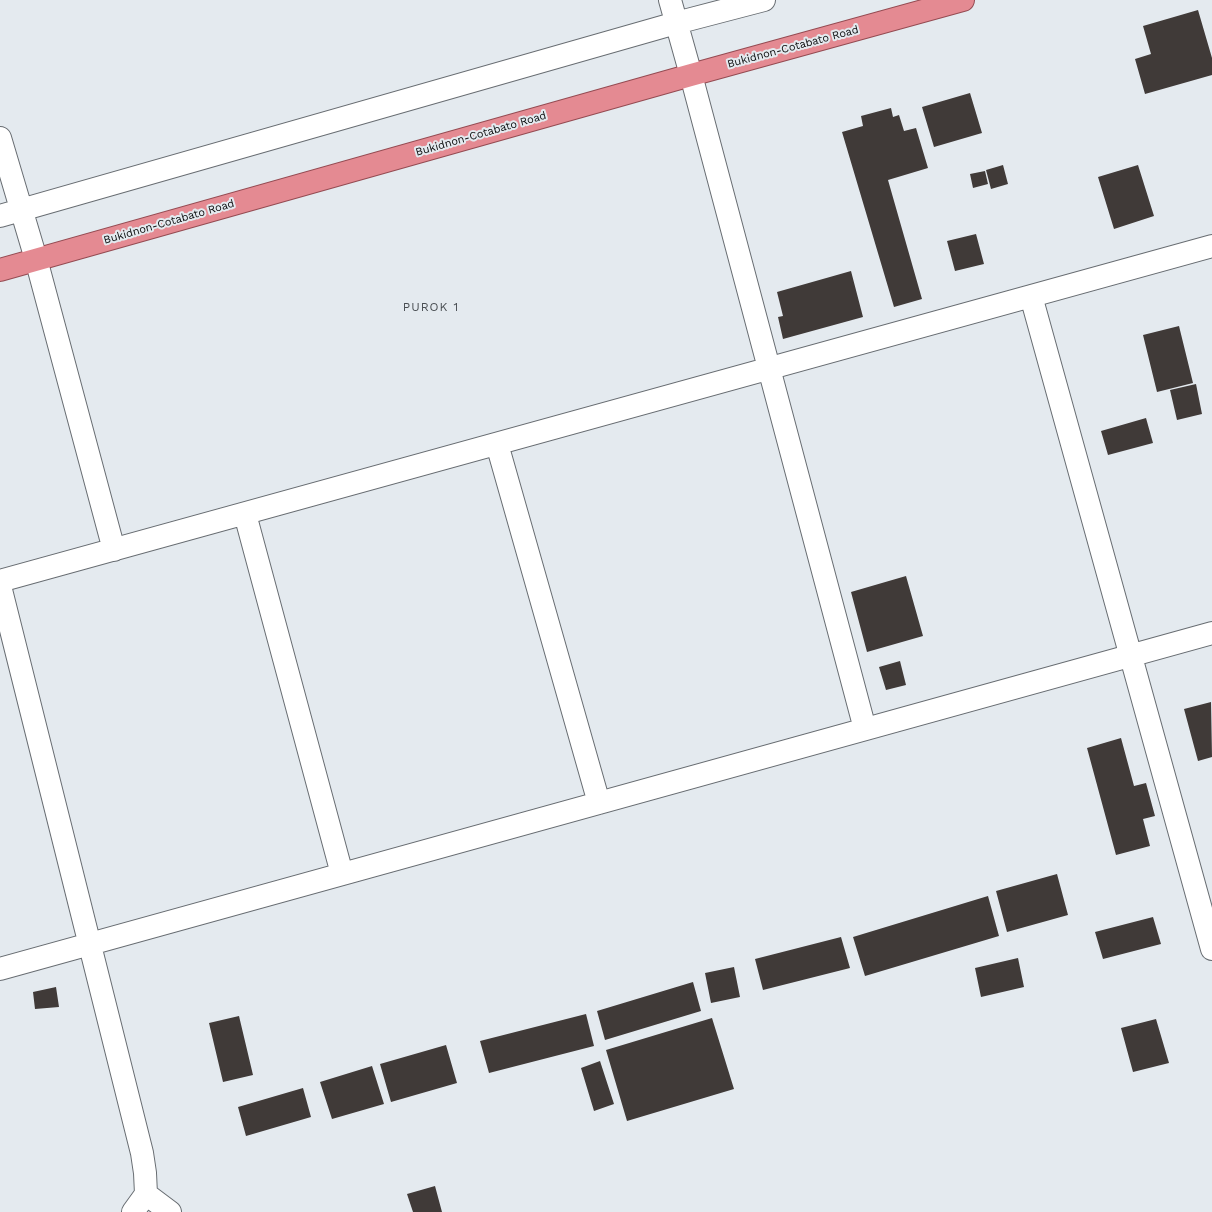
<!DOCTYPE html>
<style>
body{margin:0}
canvas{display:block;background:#e4eaef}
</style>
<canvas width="1212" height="1212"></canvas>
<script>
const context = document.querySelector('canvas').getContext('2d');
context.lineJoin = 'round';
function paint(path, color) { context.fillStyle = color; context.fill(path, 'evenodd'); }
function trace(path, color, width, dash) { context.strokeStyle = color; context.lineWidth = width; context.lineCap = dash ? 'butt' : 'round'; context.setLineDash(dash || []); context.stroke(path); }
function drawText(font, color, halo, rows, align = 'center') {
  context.font = font + ' "Work Sans",sans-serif'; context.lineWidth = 4; context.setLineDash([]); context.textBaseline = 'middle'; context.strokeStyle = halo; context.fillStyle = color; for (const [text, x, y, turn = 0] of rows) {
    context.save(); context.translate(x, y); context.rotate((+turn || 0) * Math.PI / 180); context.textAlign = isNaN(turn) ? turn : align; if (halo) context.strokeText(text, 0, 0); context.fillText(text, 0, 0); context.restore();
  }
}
paint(new Path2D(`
 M 1198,10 L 1212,58 L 1212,75 L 1145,94 L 1135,59 L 1151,54 L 1143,26 Z
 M 970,93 L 982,133 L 934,147 L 922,107 Z
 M 891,108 L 893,117 L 899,115 L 904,131 L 916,128 L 928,168 L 888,180 L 922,299 L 894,307 L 842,132 L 863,126 L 861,116 Z
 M 1003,165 L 1008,184 L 991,189 L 986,170 Z
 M 1138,165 L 1154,216 L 1114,229 L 1098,177 Z
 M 985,171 L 988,184 L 973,188 L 970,174 Z
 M 976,234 L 984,264 L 955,271 L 947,241 Z
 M 851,271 L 863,317 L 783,339 L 778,317 L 783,316 L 777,292 Z
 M 1179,326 L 1193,383 L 1157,392 L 1143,335 Z
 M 1196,384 L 1202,414 L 1177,420 L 1170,390 Z
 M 1146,418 L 1153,443 L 1108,455 L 1101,431 Z
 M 906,576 L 923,636 L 867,652 L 851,592 Z
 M 900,661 L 906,685 L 886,690 L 879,667 Z
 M 1211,702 L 1212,757 L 1198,761 L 1184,709 Z
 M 1121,738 L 1134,786 L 1146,783 L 1155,816 L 1143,819 L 1150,846 L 1116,855 L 1087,748 Z
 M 1057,874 L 1068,915 L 1007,932 L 996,891 Z
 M 988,896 L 999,936 L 865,976 L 853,937 Z
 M 1153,917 L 1161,944 L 1103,959 L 1095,932 Z
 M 841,937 L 850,968 L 763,990 L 755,959 Z
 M 1018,958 L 1024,987 L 981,997 L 975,968 Z
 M 734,967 L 740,997 L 711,1003 L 705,973 Z
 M 693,982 L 701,1011 L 605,1040 L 597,1011 Z
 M 56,987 L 59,1007 L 35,1009 L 33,992 Z
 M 586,1014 L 594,1046 L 489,1073 L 480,1041 Z
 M 239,1016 L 253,1075 L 223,1082 L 209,1023 Z
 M 712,1018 L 734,1089 L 627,1121 L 606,1050 Z
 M 1156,1019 L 1169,1063 L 1133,1072 L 1121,1028 Z
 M 446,1045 L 457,1083 L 391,1102 L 380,1064 Z
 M 600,1061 L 614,1104 L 594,1111 L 581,1068 Z
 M 372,1066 L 384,1104 L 332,1119 L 320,1082 Z
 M 303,1088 L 311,1117 L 246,1136 L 238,1107 Z
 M 435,1186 L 442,1212 L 413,1212 L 407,1194 Z`), '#403a38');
const minor = new Path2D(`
 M 670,0 L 691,75 L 865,729
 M 0,138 L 36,259 L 114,550
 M 0,216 L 676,23 L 764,0
 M 1031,296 L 1212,949
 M 497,444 L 599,803
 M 245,514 L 342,874
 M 0,581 L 1212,246
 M 0,586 L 142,1153 L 145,1173 L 146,1194 L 133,1212
 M 0,969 L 1212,633
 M 146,1194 L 170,1212`);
const trunk = new Path2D(`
 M 0,270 L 691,75 L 963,0`);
trace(minor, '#686d72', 24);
trace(trunk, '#944b52', 24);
trace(minor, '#fff', 22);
trace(trunk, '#e48a92', 22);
drawText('11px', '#0b0d0e', '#e4eaef', [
 ["Bukidnon-Cotabato Road",793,47,-15],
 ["Bukidnon-Cotabato Road",481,134,-16],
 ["Bukidnon-Cotabato Road",169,222,-16]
]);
context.letterSpacing = '1px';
drawText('12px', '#484d51', '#e4eaef', [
 ["PUROK 1",431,307]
]);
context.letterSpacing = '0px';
</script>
